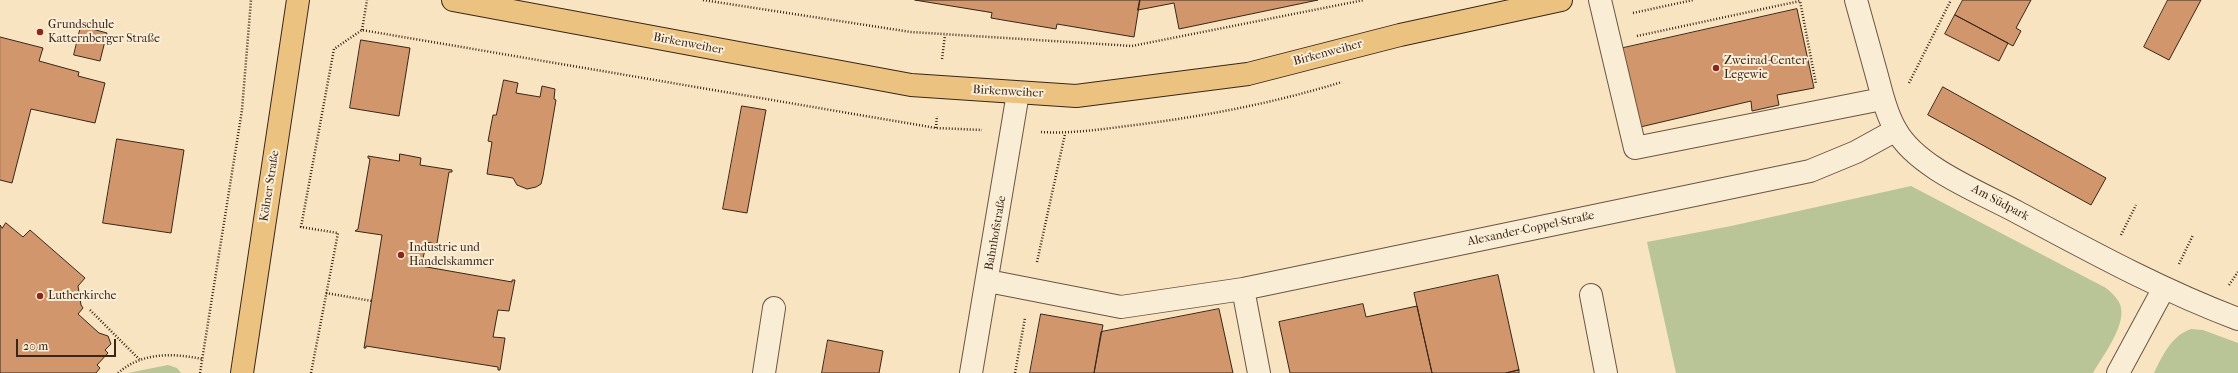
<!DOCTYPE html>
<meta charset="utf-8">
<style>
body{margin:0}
#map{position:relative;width:2238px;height:373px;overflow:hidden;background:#f8e4c0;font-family:"IM FELL French Canon",serif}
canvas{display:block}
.scale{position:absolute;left:16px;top:339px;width:100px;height:18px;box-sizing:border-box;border:2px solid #392619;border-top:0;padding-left:5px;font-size:12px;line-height:14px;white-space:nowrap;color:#392619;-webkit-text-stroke:3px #faedd6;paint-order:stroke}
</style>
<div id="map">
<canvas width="2238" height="373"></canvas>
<div class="scale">20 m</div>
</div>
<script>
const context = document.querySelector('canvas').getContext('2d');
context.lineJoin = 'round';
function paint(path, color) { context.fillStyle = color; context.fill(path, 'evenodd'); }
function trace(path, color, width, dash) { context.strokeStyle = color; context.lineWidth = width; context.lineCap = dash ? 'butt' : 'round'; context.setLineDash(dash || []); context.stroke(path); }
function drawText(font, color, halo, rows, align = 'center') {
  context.font = font + ' "IM FELL French Canon",serif'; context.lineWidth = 4; context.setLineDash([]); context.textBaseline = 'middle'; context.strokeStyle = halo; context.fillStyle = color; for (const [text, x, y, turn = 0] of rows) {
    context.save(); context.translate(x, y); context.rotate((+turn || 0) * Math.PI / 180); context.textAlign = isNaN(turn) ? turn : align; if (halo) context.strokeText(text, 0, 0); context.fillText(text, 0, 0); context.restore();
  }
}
paint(new Path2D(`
 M 1911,186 L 2106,288 C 2112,293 2120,300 2121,308 C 2125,327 2102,357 2093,373 L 1676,373 L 1647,242 L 1731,226 Z
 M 2191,329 L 2203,330 L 2238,343 L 2238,373 L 2154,373 C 2163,355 2171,336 2191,329 Z
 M 168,365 L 177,368 L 181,373 L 128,373 Z`), '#b9c596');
const building = new Path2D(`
 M 915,0 L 1140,0 L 1134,37 L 1057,24 L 1056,29 L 991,18 L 992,13 Z
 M 1140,0 L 1318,0 L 1179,29 L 1174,3 L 1138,10 Z
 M 1963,0 L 2031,0 L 2016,28 L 2021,31 L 2013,46 L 1955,15 Z
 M 2168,0 L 2201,0 L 2169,60 L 2144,47 Z
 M 1797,9 L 1814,88 L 1777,95 L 1779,105 L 1752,111 L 1751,101 L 1636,128 L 1619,49 Z
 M 1955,15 L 2008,43 L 1999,61 L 1945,34 Z
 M 81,26 L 107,33 L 100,61 L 74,55 Z
 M 0,37 L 43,48 L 39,61 L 79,72 L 78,76 L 105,83 L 95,123 L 31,109 L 12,183 L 0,180 Z
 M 361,40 L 410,48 L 399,116 L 350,108 Z
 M 504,80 L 518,83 L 516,93 L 540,97 L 542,86 L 555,89 L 554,99 L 556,100 L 543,176 L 541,184 L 536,187 L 527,189 L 517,185 L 513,178 L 487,174 L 492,142 L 488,141 L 493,115 L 496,115 Z
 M 1943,87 L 2106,178 L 2091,205 L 1928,115 Z
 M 742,106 L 766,110 L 747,213 L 723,209 Z
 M 117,139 L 184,150 L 171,233 L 103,223 Z
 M 400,154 L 421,158 L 420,165 L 452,170 L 452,172 L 449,172 L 437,243 L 440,245 L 427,242 L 421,266 L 512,282 L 512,280 L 515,280 L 509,311 L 498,310 L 493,337 L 505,338 L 500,370 L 498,370 L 498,367 L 366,346 L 366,348 L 364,348 L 382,235 L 355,231 L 358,229 L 370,159 L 368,158 L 368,156 L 399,161 Z
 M 6,223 L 23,237 L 30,230 L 85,278 L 78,286 L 81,305 L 83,308 L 78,314 L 99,333 L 108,336 L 111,344 L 105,350 L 108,353 L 97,365 L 100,368 L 96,373 L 0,373 L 0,225 L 2,228 Z
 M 1498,275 L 1519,370 L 1506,373 L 1432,373 L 1414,293 Z
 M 1363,304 L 1366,317 L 1417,306 L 1432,373 L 1290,373 L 1279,322 Z
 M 1219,309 L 1233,373 L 1094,373 L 1101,332 Z
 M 1041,314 L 1103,325 L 1094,373 L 1030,373 Z
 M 828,340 L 883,351 L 879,373 L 822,373 Z
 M 1519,370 L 1519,373 L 1506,373 Z`);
paint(building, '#d2966c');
trace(building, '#392619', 1);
const minor = new Path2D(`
 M 1600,0 L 1635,148 L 1882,99
 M 1856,0 C 1863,25 1870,51 1877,76 C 1882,94 1886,114 1896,130 C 1917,168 1980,192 2017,212 C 2090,251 2161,290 2238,319
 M 988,281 L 1121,307 L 1243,289
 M 1591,295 L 1606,373
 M 764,373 L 774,308
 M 971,373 L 1018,93
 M 1259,373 L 1243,289 L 1810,171 L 1856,152 L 1896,130
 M 2118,373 L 2164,288`);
const major = new Path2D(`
 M 453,0 L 911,85 L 1076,96 L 1248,74 L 1400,35 L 1561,0
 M 242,373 L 298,0`);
trace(minor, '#695643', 24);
trace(major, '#392619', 24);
trace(new Path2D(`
 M 703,0 L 911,32 L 1132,46 L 1364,0
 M 1633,13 L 1693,0
 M 362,30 L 367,0
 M 1637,36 L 1800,1 L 1816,84
 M 942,59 L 945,35
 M 1909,83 L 1951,0
 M 936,128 L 937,116
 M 1041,132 C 1072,134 1103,129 1135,125 C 1206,116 1274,103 1342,82
 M 2121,235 L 2136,205
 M 1037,262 L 1065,134
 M 2179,264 L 2193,235
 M 2229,285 L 2238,272
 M 326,293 L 372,301
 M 90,310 L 140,360
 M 118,373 C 142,352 173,353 202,359
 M 200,373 L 242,110 L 251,0
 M 311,373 L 338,233 L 301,227 L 334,49 L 362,30 L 936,128 L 982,130
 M 1015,373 L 1025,318`), '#392619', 2.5, [1, 2]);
trace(minor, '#faedd6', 22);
trace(major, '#ecc280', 22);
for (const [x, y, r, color] of [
 [40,32,4,"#8f2418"],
 [1716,68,4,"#8f2418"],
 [401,255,4,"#8f2418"],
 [40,296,4,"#8f2418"]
]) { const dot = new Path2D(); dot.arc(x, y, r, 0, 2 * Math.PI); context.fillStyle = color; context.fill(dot); trace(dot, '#faedd6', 1.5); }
drawText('12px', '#392619', '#faedd6', [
 ["Grundschule",48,25],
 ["Katternberger Straße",48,39],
 ["Zweirad-Center",1724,61],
 ["Legewie",1724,75],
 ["Industrie und",409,248],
 ["Handelskammer",409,262],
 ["Lutherkirche",48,296]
], 'left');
drawText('12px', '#392619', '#faedd6', [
 ["Birkenweiher",688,44,11],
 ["Birkenweiher",1328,53,-15],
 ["Birkenweiher",1008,92,3],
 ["Kölner Straße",270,186,-81],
 ["Am Südpark",2000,203,28],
 ["Alexander-Coppel-Straße",1531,229,-12],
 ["Bahnhofstraße",996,233,-80]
]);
</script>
